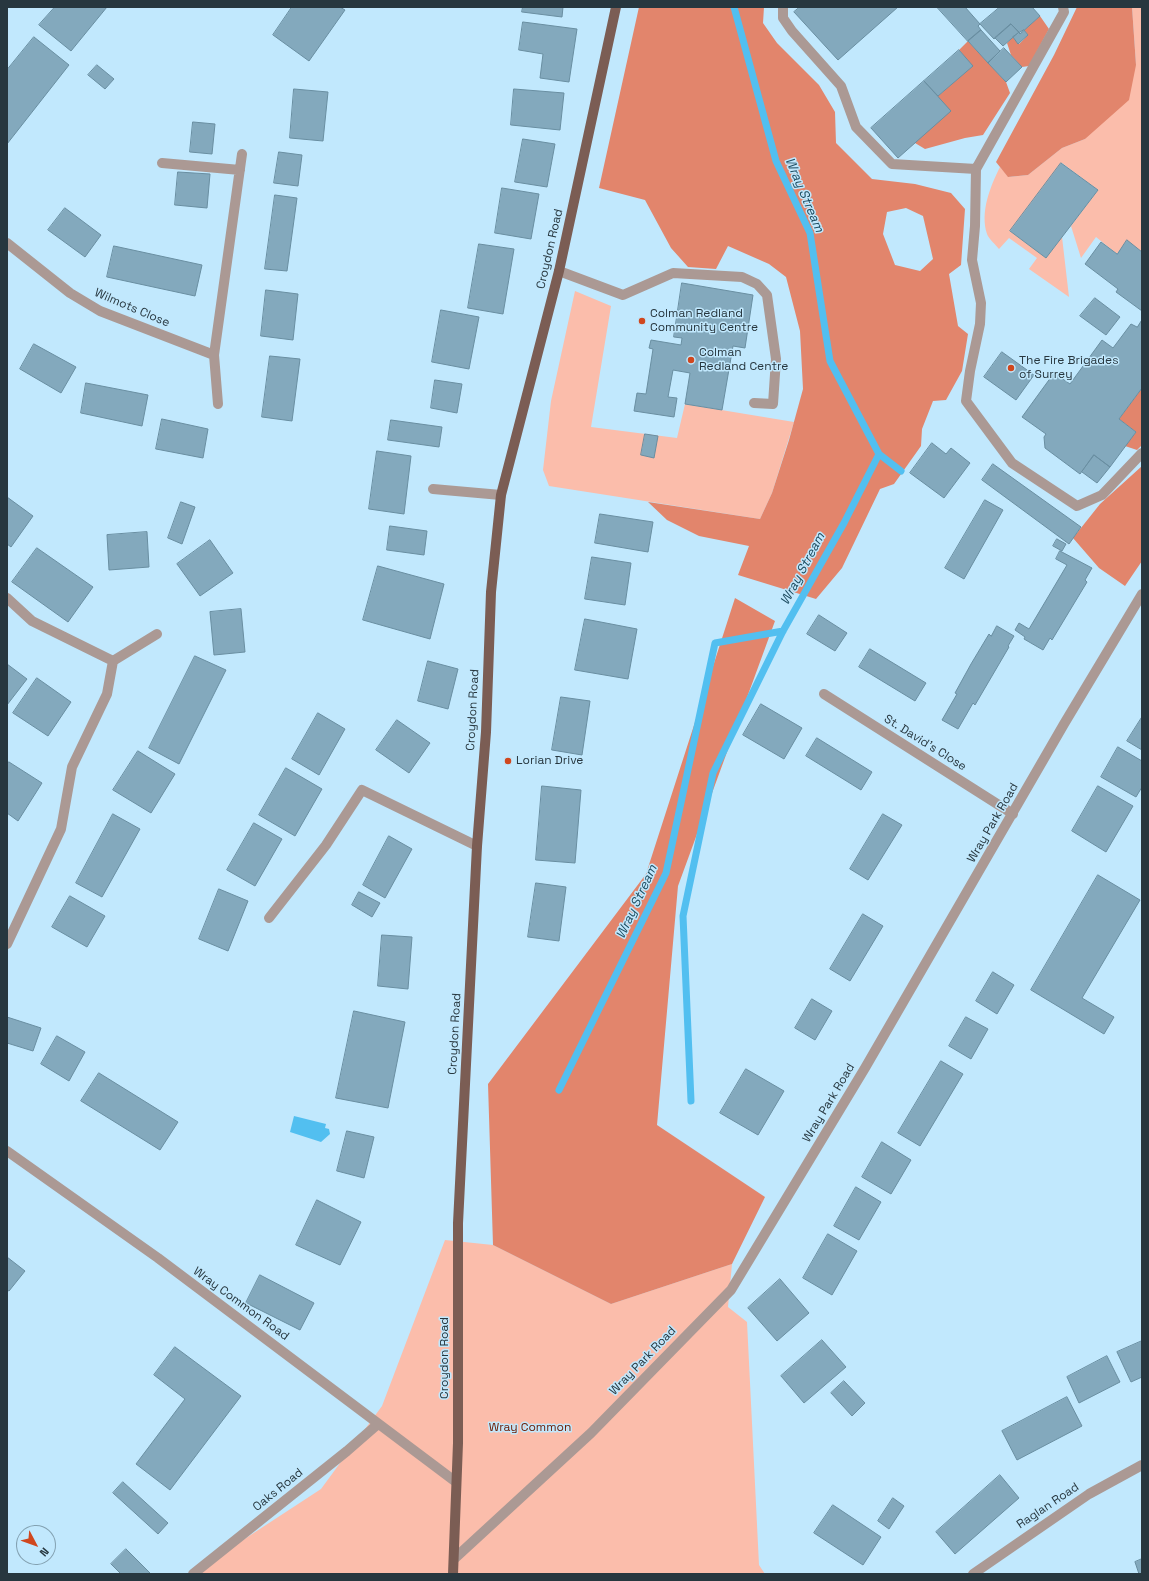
<!DOCTYPE html>
<style>
body{margin:0}
#map{position:relative;width:1149px;height:1581px;overflow:hidden;background:#c1e8fd;font-family:"Space Grotesk",sans-serif}
canvas{display:block}
.frame{position:absolute;inset:0;border:8px solid #27373f;pointer-events:none}
.north{position:absolute;left:16px;top:1525px;width:40px;height:40px;box-sizing:border-box;background:#c1e8fd;border:1px solid #83a1b1;border-radius:50%;rotate:131deg;font-size:11px;font-weight:700;line-height:16px;text-align:center;color:#27373f}
.north::after{content:'';display:block;margin:auto;width:14px;height:18px;background:#d0471e;clip-path:polygon(50% 0,100% 100%,50% 72%,0 100%)}
</style>
<div id="map">
<canvas width="1149" height="1581"></canvas>
<div class="frame"></div>
<div class="north">N</div>
</div>
<script>
const context = document.querySelector('canvas').getContext('2d');
context.lineJoin = 'round';
function paint(path, color) { context.fillStyle = color; context.fill(path, 'evenodd'); }
function trace(path, color, width, dash) { context.strokeStyle = color; context.lineWidth = width; context.lineCap = dash ? 'butt' : 'round'; context.setLineDash(dash || []); context.stroke(path); }
function drawText(font, color, halo, rows, align = 'center') {
  context.font = font + ' "Space Grotesk",sans-serif'; context.lineWidth = 3; context.setLineDash([]); context.textBaseline = 'middle'; context.strokeStyle = halo; context.fillStyle = color; for (const [text, x, y, turn = 0] of rows) {
    context.save(); context.translate(x, y); context.rotate((+turn || 0) * Math.PI / 180); context.textAlign = isNaN(turn) ? turn : align; if (halo) context.strokeText(text, 0, 0); context.fillText(text, 0, 0); context.restore();
  }
}
paint(new Path2D(`
 M 1132,7 L 1142,7 L 1142,252 L 1127,241 L 1117,254 L 1096,237 L 1081,258 L 1071,226 L 1098,190 L 1062,163 L 1010,231 L 1046,258 L 1062,237 L 1069,297 L 1029,269 L 1037,258 L 1009,238 L 999,249 C 996,245 989,239 987,234 C 980,212 990,187 1000,167 L 1009,177 L 1028,175 L 1062,148 L 1085,139 L 1136,65 Z
 M 575,291 L 611,306 L 591,427 L 677,438 L 685,404 L 794,422 L 772,493 L 760,519 L 549,486 L 543,470 L 551,401 Z
 M 445,1240 L 493,1245 L 611,1304 L 732,1264 L 728,1307 L 747,1322 L 759,1565 L 765,1574 L 191,1574 L 321,1489 L 382,1406 Z`), '#fbbdab');
paint(new Path2D(`
 M 639,7 L 764,7 L 763,23 L 777,43 L 819,85 L 835,112 L 836,143 L 872,179 L 915,184 L 951,193 L 965,209 L 961,265 L 949,274 L 958,326 L 968,334 L 962,371 L 946,400 L 933,401 L 922,429 L 921,446 L 894,484 L 880,489 L 842,568 L 816,599 L 738,575 L 749,546 L 699,536 L 667,520 L 648,502 L 760,519 L 772,493 L 789,440 L 803,389 L 800,331 L 786,277 L 769,264 L 728,246 L 716,269 L 688,267 L 671,248 L 645,200 L 599,188 ZM 906,208 L 923,216 L 933,259 L 920,271 L 895,265 L 883,234 L 887,212 Z
 M 1077,7 L 1132,7 L 1136,65 L 1129,100 L 1085,139 L 1062,148 L 1028,175 L 1008,177 L 996,162 L 1054,55 Z
 M 1040,16 L 1049,29 L 1029,66 L 1022,67 L 1011,55 L 1007,43 L 1013,37 L 1019,44 L 1028,35 L 1024,30 Z
 M 968,41 L 1006,82 L 1010,93 L 983,135 L 965,138 L 925,149 L 915,143 L 938,96 L 972,66 L 959,50 Z
 M 1142,388 L 1142,445 L 1137,450 L 1125,446 L 1136,432 L 1119,419 Z
 M 1142,466 L 1142,561 L 1125,586 L 1099,568 L 1073,538 L 1100,504 Z
 M 735,598 L 775,621 L 678,886 L 657,1125 L 765,1197 L 732,1264 L 611,1304 L 493,1245 L 488,1084 L 646,874 Z`), '#e2856c');
paint(new Path2D(`
 M 294,1116 L 326,1124 L 325,1128 L 329,1129 L 330,1134 L 321,1142 L 290,1132 Z`), '#52bff0');
trace(new Path2D(`
 M 734,7 L 776,161 L 810,233 L 830,361 L 879,454 L 901,471
 M 559,1090 L 666,873 L 715,643 L 783,631
 M 691,1101 L 683,916 L 713,773 L 783,631 L 844,523 L 879,454`), '#52bff0', 7);
const building = new Path2D(`
 M 55,7 L 107,7 L 71,51 L 39,25 Z
 M 292,7 L 340,7 L 345,10 L 309,61 L 273,35 Z
 M 523,7 L 563,7 L 562,17 L 522,12 Z
 M 800,7 L 898,7 L 838,60 L 794,12 Z
 M 937,7 L 965,7 L 980,24 L 978,26 L 981,30 L 968,41 Z
 M 1000,7 L 1032,7 L 1040,16 L 1020,34 L 1011,24 L 994,39 L 980,24 Z
 M 523,22 L 577,29 L 569,82 L 540,78 L 543,54 L 519,50 Z
 M 1011,24 L 1019,32 L 1003,46 L 995,38 Z
 M 981,30 L 1000,51 L 988,63 L 968,41 Z
 M 1024,30 L 1028,35 L 1018,44 L 1013,37 Z
 M 34,37 L 69,65 L 7,144 L 7,70 Z
 M 1004,48 L 1022,67 L 1006,82 L 988,63 Z
 M 959,50 L 973,66 L 938,96 L 924,81 Z
 M 97,65 L 114,79 L 105,89 L 88,75 Z
 M 924,81 L 951,111 L 898,158 L 871,128 Z
 M 294,89 L 328,92 L 323,141 L 290,138 Z
 M 514,89 L 564,93 L 560,130 L 511,125 Z
 M 193,122 L 215,124 L 212,154 L 190,152 Z
 M 523,139 L 555,144 L 547,187 L 515,182 Z
 M 279,152 L 302,155 L 298,186 L 274,183 Z
 M 1061,163 L 1098,190 L 1046,258 L 1010,231 Z
 M 178,172 L 210,174 L 207,208 L 175,205 Z
 M 502,188 L 539,194 L 531,239 L 495,233 Z
 M 275,195 L 297,198 L 287,271 L 265,269 Z
 M 65,208 L 101,235 L 85,257 L 48,230 Z
 M 1127,240 L 1142,252 L 1142,311 L 1116,292 L 1118,289 L 1085,264 L 1101,242 L 1117,254 Z
 M 479,244 L 514,249 L 503,314 L 468,308 Z
 M 114,246 L 202,265 L 195,296 L 107,277 Z
 M 682,283 L 753,295 L 745,348 L 733,346 L 722,410 L 685,404 L 690,373 L 673,370 L 668,397 L 677,398 L 674,417 L 634,411 L 637,393 L 646,394 L 653,349 L 649,348 L 651,340 L 681,345 L 682,338 L 674,337 Z
 M 266,290 L 298,294 L 293,340 L 261,336 Z
 M 1095,298 L 1120,317 L 1106,335 L 1080,316 Z
 M 441,310 L 479,317 L 469,369 L 432,362 Z
 M 1142,320 L 1142,388 L 1119,419 L 1136,432 L 1110,467 L 1094,455 L 1080,474 L 1045,448 L 1044,437 L 1046,434 L 1022,417 L 1054,373 L 1070,384 L 1102,340 L 1113,348 L 1131,324 L 1137,327 Z
 M 34,344 L 76,367 L 61,393 L 20,369 Z
 M 1002,352 L 1034,375 L 1016,400 L 984,377 Z
 M 270,356 L 300,359 L 292,421 L 262,417 Z
 M 435,380 L 462,384 L 457,413 L 431,408 Z
 M 86,383 L 148,395 L 142,426 L 81,413 Z
 M 162,419 L 208,429 L 203,458 L 156,449 Z
 M 391,420 L 442,427 L 439,447 L 388,440 Z
 M 645,434 L 658,436 L 654,458 L 641,455 Z
 M 932,443 L 946,454 L 951,448 L 970,463 L 944,498 L 910,473 Z
 M 377,451 L 411,456 L 404,514 L 369,509 Z
 M 1094,455 L 1110,467 L 1097,483 L 1082,472 Z
 M 993,464 L 1081,527 L 1069,544 L 982,480 Z
 M 7,497 L 33,516 L 11,547 L 7,544 Z
 M 985,500 L 1003,510 L 964,579 L 945,568 Z
 M 181,502 L 195,507 L 182,544 L 168,538 Z
 M 600,514 L 653,522 L 648,552 L 595,543 Z
 M 390,526 L 427,531 L 424,555 L 387,550 Z
 M 147,532 L 149,567 L 109,570 L 107,535 Z
 M 1057,539 L 1066,544 L 1062,551 L 1053,546 Z
 M 210,540 L 233,573 L 200,596 L 177,564 Z
 M 37,548 L 93,587 L 68,622 L 12,582 Z
 M 1060,551 L 1092,568 L 1085,580 L 1087,582 L 1052,640 L 1050,638 L 1043,650 L 1024,639 L 1025,637 L 1015,630 L 1019,623 L 1029,629 L 1067,565 L 1056,559 Z
 M 592,557 L 631,563 L 625,605 L 585,599 Z
 M 378,566 L 444,584 L 430,639 L 363,620 Z
 M 241,609 L 245,652 L 214,655 L 210,612 Z
 M 819,615 L 847,633 L 835,651 L 807,634 Z
 M 585,619 L 637,629 L 628,679 L 575,670 Z
 M 997,626 L 1014,636 L 1008,646 L 1009,647 L 975,705 L 973,703 L 958,729 L 942,720 L 957,694 L 955,693 L 971,664 L 989,634 L 991,636 Z
 M 870,649 L 926,683 L 915,701 L 859,667 Z
 M 195,656 L 226,670 L 179,764 L 149,748 Z
 M 428,661 L 458,669 L 448,709 L 418,701 Z
 M 7,664 L 27,679 L 7,705 Z
 M 37,678 L 71,702 L 48,736 L 13,713 Z
 M 561,697 L 590,701 L 582,755 L 552,750 Z
 M 761,704 L 802,728 L 784,759 L 743,735 Z
 M 318,713 L 345,729 L 319,775 L 292,759 Z
 M 1142,717 L 1142,750 L 1127,741 Z
 M 397,720 L 430,743 L 409,773 L 376,750 Z
 M 817,738 L 872,772 L 861,790 L 806,756 Z
 M 1118,747 L 1142,761 L 1142,787 L 1136,797 L 1101,777 Z
 M 138,751 L 175,774 L 151,813 L 113,790 Z
 M 9,762 L 42,783 L 18,821 L 7,813 L 7,765 Z
 M 286,768 L 322,789 L 295,836 L 259,815 Z
 M 542,786 L 581,790 L 575,863 L 536,860 Z
 M 1098,786 L 1133,806 L 1106,852 L 1072,831 Z
 M 113,814 L 140,829 L 102,897 L 76,883 Z
 M 883,814 L 902,825 L 868,880 L 850,869 Z
 M 254,823 L 282,839 L 255,886 L 227,870 Z
 M 389,836 L 412,849 L 385,898 L 363,885 Z
 M 1098,875 L 1140,900 L 1082,998 L 1114,1017 L 1104,1034 L 1031,990 Z
 M 536,883 L 566,887 L 559,941 L 528,937 Z
 M 219,889 L 248,901 L 228,951 L 199,939 Z
 M 359,892 L 380,903 L 372,917 L 352,905 Z
 M 70,896 L 105,916 L 87,947 L 52,927 Z
 M 863,914 L 883,926 L 850,981 L 830,969 Z
 M 382,935 L 412,937 L 408,989 L 378,986 Z
 M 993,972 L 1014,985 L 997,1014 L 976,1001 Z
 M 812,999 L 832,1011 L 815,1040 L 795,1028 Z
 M 354,1011 L 405,1022 L 388,1108 L 336,1098 Z
 M 7,1017 L 41,1028 L 33,1051 L 7,1043 Z
 M 966,1017 L 988,1029 L 971,1059 L 949,1046 Z
 M 57,1036 L 85,1052 L 69,1081 L 41,1064 Z
 M 941,1061 L 963,1074 L 920,1146 L 898,1133 Z
 M 746,1069 L 784,1091 L 758,1135 L 720,1113 Z
 M 99,1073 L 178,1122 L 160,1150 L 81,1101 Z
 M 347,1131 L 374,1137 L 364,1178 L 337,1171 Z
 M 882,1142 L 911,1160 L 891,1194 L 862,1177 Z
 M 856,1187 L 881,1202 L 859,1240 L 834,1226 Z
 M 317,1200 L 361,1222 L 340,1265 L 296,1245 Z
 M 828,1234 L 857,1251 L 832,1295 L 803,1278 Z
 M 7,1257 L 25,1271 L 9,1291 L 7,1290 Z
 M 260,1275 L 314,1303 L 300,1330 L 246,1303 Z
 M 780,1279 L 809,1313 L 777,1341 L 748,1308 Z
 M 822,1340 L 846,1367 L 804,1403 L 781,1376 Z
 M 1142,1341 L 1142,1377 L 1131,1382 L 1117,1352 Z
 M 175,1347 L 241,1396 L 170,1490 L 136,1464 L 185,1399 L 154,1375 Z
 M 1107,1356 L 1120,1382 L 1079,1403 L 1067,1377 Z
 M 844,1381 L 865,1403 L 852,1416 L 831,1393 Z
 M 1067,1397 L 1082,1426 L 1017,1460 L 1002,1431 Z
 M 1000,1475 L 1019,1498 L 955,1554 L 936,1532 Z
 M 123,1482 L 168,1523 L 158,1534 L 113,1493 Z
 M 893,1498 L 904,1506 L 889,1529 L 878,1521 Z
 M 833,1505 L 881,1537 L 863,1565 L 814,1533 Z
 M 126,1549 L 151,1574 L 121,1574 L 111,1564 Z
 M 1142,1559 L 1142,1574 L 1139,1574 L 1135,1562 Z`);
paint(building, '#83a9bd');
trace(building, '#698ea1', 1);
trace(new Path2D(`
 M 783,7 L 783,18 L 792,31 L 841,86 L 856,127 L 892,164 L 976,169 L 1064,12 L 1063,7
 M 162,163 L 240,170
 M 976,169 L 975,226 L 972,260 L 981,303 L 980,324 L 970,371 L 966,401 L 1012,463 L 1077,506 L 1102,495 L 1142,453
 M 7,243 L 70,293 L 100,311 L 214,355 L 242,154
 M 559,271 L 623,295 L 673,273 L 742,277 L 757,284 L 767,295 L 776,359 L 773,404 L 754,403
 M 214,355 L 218,404
 M 433,489 L 501,495
 M 7,598 L 32,621 L 113,661 L 107,694 L 72,767 L 61,829 L 7,944
 M 113,661 L 157,634
 M 824,694 L 1013,814
 M 269,918 L 326,845 L 362,790 L 477,846
 M 7,1151 L 158,1258 L 456,1482
 M 454,1559 L 591,1433 L 731,1290 L 865,1068 L 1064,724 L 1142,594
 M 193,1574 L 347,1451 L 378,1424
 M 973,1574 L 1089,1494 L 1142,1465`), '#ab9994', 10);
trace(new Path2D(`
 M 453,1574 L 458,1443 L 458,1223 L 477,846 L 486,732 L 491,592 L 501,495 L 559,271 L 616,7`), '#7b5d54', 10);
for (const [x, y, r, color] of [
 [642,321,4,"#d0471e"],
 [691,360,4,"#d0471e"],
 [1011,368,4,"#d0471e"],
 [508,761,4,"#d0471e"]
]) { const dot = new Path2D(); dot.arc(x, y, r, 0, 2 * Math.PI); context.fillStyle = color; context.fill(dot); trace(dot, '#c1e8fd', 1.5); }
drawText('12px', '#27373f', '#c1e8fd', [
 ["Croydon Road",550,249,-77],
 ["Wilmots Close",132,308,23],
 ["Croydon Road",473,710,-87],
 ["St. David's Close",925,743,32],
 ["Wray Park Road",993,823,-60],
 ["Croydon Road",455,1034,-87],
 ["Wray Park Road",829,1103,-59],
 ["Wray Common Road",241,1304,36],
 ["Croydon Road",445,1358,-90],
 ["Wray Park Road",643,1361,-46],
 ["Oaks Road",278,1490,-39],
 ["Raglan Road",1048,1506,-34]
]);
drawText('12px', '#27373f', '#c1e8fd', [
 ["Colman Redland",650,314],
 ["Community Centre",650,328],
 ["Colman",699,353],
 ["Redland Centre",699,367],
 ["The Fire Brigades",1019,361],
 ["of Surrey",1019,375],
 ["Lorian Drive",516,761]
], 'left');
drawText('12px', '#6c1900', '#c1e8fd', [
 ["Wray Common",530,1428]
]);
drawText('italic 13px', '#1e4c60', '#c1e8fd', [
 ["Wray Stream",804,195,67],
 ["Wray Stream",803,569,-62],
 ["Wray Stream",637,902,-65]
]);
</script>
